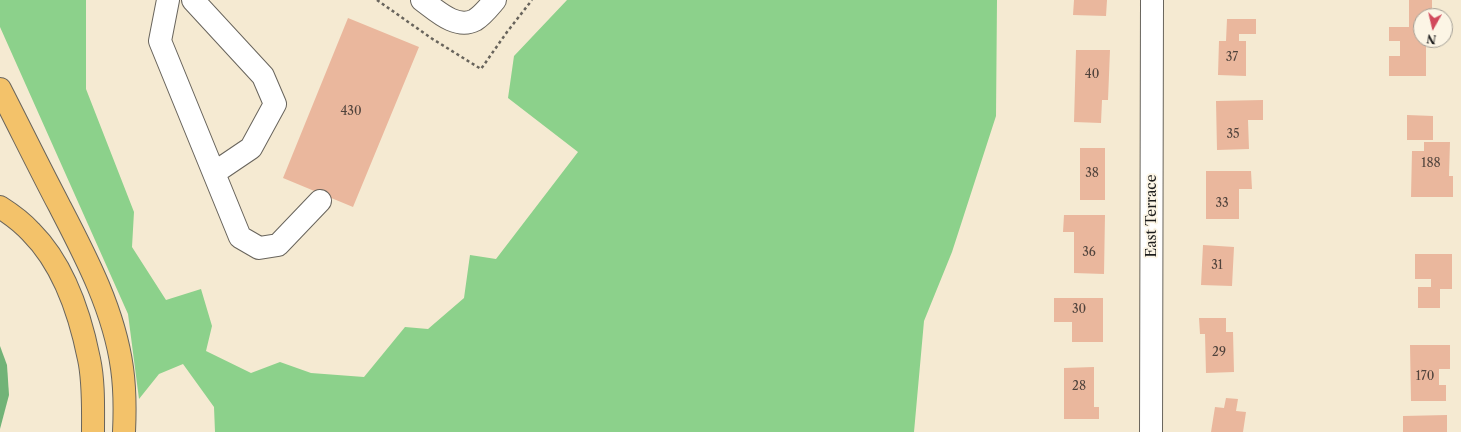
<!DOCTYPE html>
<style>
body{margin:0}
#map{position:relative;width:1461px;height:432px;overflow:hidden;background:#f5ead2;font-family:"Libre Caslon Text",serif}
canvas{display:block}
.north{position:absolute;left:1413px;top:8px;width:40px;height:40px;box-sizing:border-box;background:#fcf5e5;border:1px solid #a29e95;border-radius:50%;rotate:188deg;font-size:11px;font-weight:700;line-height:16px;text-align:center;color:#1c1c1c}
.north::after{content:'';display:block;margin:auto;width:14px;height:18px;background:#d1495b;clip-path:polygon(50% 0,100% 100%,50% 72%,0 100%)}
</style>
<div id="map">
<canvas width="1461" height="432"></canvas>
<div class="north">N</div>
</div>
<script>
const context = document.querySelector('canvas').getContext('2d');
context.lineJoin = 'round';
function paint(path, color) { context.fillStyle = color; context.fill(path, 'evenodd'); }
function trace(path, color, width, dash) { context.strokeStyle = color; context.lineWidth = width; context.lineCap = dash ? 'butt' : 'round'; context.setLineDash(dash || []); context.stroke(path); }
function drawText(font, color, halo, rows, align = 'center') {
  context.font = font + ' "Libre Caslon Text",serif'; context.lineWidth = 3.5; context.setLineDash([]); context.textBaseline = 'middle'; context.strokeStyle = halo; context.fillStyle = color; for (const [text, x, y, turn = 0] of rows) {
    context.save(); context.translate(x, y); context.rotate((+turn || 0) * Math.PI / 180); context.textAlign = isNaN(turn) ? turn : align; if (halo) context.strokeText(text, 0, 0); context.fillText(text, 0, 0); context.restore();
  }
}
paint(new Path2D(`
 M 0,0 L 86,0 L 86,89 L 134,212 L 132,247 L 166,300 L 201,289 L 212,326 L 206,351 L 251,373 L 280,362 L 311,373 L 364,377 L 405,327 L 428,329 L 464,298 L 470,255 L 496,259 L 578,152 L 508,98 L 514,56 L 567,0 L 997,0 L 996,116 L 952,252 L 924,321 L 914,432 L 215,432 L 214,407 L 183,364 L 159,374 L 139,399 L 128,314 L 0,27 Z`), '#8cd18b');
paint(new Path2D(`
 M 0,346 L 7,365 L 9,395 L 0,429 Z`), '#71b377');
paint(new Path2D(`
 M 1074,0 L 1107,0 L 1106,16 L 1073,15 Z
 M 1409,0 L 1432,0 L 1432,15 L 1421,16 L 1421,40 L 1426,40 L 1426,76 L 1389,76 L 1389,56 L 1400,56 L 1400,41 L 1389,41 L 1389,27 L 1409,27 Z
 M 348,18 L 419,47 L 353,207 L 283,178 Z
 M 1227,19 L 1256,19 L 1256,34 L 1239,34 L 1239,41 L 1246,41 L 1246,76 L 1218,75 L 1219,41 L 1226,41 Z
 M 1076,50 L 1110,50 L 1108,100 L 1102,100 L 1101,123 L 1074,122 Z
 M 1263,100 L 1263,120 L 1248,120 L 1249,149 L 1217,150 L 1216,101 Z
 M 1407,115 L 1433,116 L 1433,140 L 1407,140 Z
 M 1424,142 L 1450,142 L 1449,176 L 1453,176 L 1453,197 L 1411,197 L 1412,151 L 1424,151 Z
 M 1080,148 L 1105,148 L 1105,200 L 1080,200 Z
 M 1206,171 L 1251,171 L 1252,189 L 1239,189 L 1239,219 L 1206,219 Z
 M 1064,215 L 1105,215 L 1104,274 L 1074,273 L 1074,232 L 1063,232 Z
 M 1203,245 L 1234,247 L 1232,286 L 1201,285 Z
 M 1415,254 L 1452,254 L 1452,289 L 1440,289 L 1440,308 L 1418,308 L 1418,287 L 1431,287 L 1431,279 L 1415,279 Z
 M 1054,298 L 1103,298 L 1103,342 L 1072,342 L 1072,322 L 1054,322 Z
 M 1199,318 L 1226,318 L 1226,332 L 1233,332 L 1234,372 L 1206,373 L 1205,334 L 1200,334 Z
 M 1410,345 L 1450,345 L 1450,369 L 1439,369 L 1439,385 L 1446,385 L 1446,401 L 1411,401 Z
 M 1094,367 L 1094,407 L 1099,407 L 1099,419 L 1064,419 L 1064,368 Z
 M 1226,398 L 1238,399 L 1236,411 L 1246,412 L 1243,432 L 1211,432 L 1215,407 L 1224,408 Z
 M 1447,415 L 1447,432 L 1403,432 L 1403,416 Z`), '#eab79d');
const minor = new Path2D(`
 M 168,0 L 160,41 L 240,237 L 259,248 L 278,245 L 320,201
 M 193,0 L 263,76 L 275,104 L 251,148 L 214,173
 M 422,0 C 436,10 456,30 475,20 C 483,15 489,7 495,0
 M 1151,432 L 1152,0`);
const highway = new Path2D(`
 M 0,89 C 20,128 39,167 59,205 C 86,257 114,310 122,368 C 125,389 125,411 124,432
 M 0,207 C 11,214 22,222 31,232 C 64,265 80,314 89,359 C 94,382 93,408 93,432`);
trace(minor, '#68645c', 24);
trace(highway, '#68645c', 24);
trace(new Path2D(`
 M 377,0 L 431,38 L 481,69 L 507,32 L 532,0`), '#68645c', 2.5, [3, 3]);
trace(minor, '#fff', 22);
trace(highway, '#f3c26a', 22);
drawText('12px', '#50433c', null, [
 ["37",1232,58],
 ["40",1092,75],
 ["430",351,112],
 ["35",1233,135],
 ["188",1431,164],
 ["38",1092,174],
 ["33",1222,204],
 ["36",1089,253],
 ["31",1217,266],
 ["30",1079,310],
 ["29",1219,353],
 ["170",1425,377],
 ["28",1079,387]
]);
drawText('14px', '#1c1c1c', '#fcf5e5', [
 ["East Terrace",1152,216,-90]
]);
</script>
